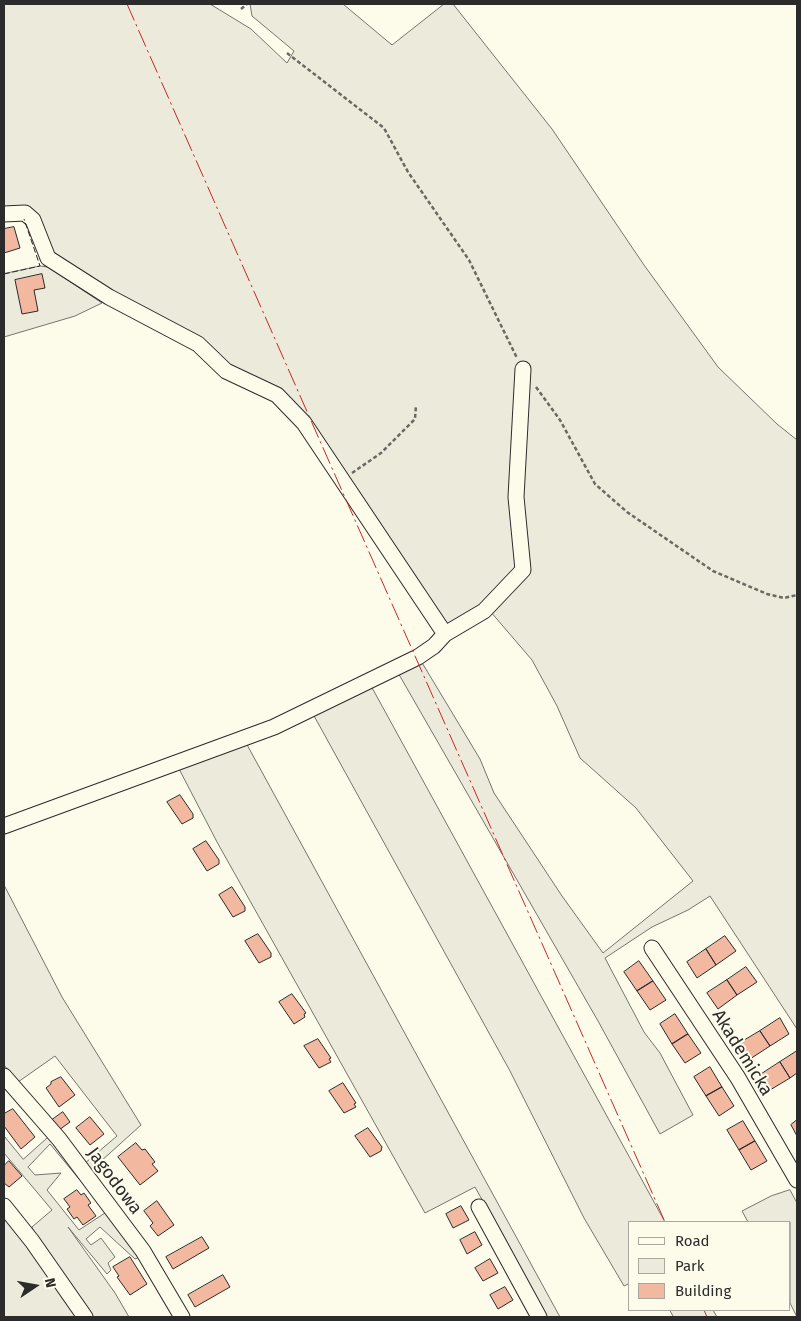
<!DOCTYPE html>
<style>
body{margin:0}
#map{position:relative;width:801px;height:1321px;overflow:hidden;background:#fdfbea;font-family:"Fira Sans",sans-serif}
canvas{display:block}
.frame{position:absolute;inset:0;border:5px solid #2b2b2b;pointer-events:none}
.legend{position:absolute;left:628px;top:1221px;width:162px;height:90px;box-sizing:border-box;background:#fdfbea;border:1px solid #a9a89e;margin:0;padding:6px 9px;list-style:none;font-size:15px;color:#2b2b2b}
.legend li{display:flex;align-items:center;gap:10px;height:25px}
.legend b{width:25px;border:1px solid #a9a89e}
.north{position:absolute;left:10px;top:1261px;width:50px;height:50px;-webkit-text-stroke:4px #fdfbea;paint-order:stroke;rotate:78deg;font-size:14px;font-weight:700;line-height:20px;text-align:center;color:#2b2b2b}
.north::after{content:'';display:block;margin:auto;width:18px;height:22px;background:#2b2b2b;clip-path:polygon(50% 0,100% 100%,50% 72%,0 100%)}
</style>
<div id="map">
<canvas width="801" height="1321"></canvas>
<div class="frame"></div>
<ul class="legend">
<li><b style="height:6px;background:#fdfbea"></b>Road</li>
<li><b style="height:14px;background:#ecebdb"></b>Park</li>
<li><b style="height:14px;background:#f2b8a0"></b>Building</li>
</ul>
<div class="north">N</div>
</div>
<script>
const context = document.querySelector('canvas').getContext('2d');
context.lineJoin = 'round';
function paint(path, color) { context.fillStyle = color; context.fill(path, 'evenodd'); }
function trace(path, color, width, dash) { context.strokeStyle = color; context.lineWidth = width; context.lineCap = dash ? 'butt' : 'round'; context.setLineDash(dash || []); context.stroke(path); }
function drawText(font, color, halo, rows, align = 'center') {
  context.font = font + ' "Fira Sans",sans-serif'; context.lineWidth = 4; context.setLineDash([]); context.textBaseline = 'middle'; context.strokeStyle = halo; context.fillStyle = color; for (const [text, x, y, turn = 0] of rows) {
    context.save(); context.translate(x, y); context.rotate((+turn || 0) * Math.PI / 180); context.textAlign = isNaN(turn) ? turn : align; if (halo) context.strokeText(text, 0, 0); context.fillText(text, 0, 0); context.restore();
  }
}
const green = new Path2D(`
 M 4,4 L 210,4 L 251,29 L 287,63 L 294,51 L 252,16 L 250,4 L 343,4 L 392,45 L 444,4 L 453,4 L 552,129 L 644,265 L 718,367 L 777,424 L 797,440 L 797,1029 L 710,896 L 688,910 L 652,927 L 605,958 L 644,1032 L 660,1053 L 693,1115 L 660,1134 L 598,1021 L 397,671 L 421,661 L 480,759 L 494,793 L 562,896 L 603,953 L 693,881 L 636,808 L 580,758 L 557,706 L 532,660 L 490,611 L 445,628 L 308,419 L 234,368 L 112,295 L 41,248 L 23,216 L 4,219 Z
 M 40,266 L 48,267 L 102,303 L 75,316 L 4,337 L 4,274 Z
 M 370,684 L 665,1222 L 630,1222 L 630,1283 L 624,1286 L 584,1218 L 510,1071 L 313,714 Z
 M 245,741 L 560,1317 L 547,1317 L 475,1187 L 425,1213 L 217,842 L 177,765 Z
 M 4,885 L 62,997 L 141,1125 L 89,1172 L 84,1164 L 117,1136 L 55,1056 L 18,1082 L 4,1065 Z
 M 51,1135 L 83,1176 L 79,1179 L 50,1144 L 28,1167 L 35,1175 L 61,1173 L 47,1190 L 79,1230 L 108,1211 L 142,1256 L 135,1259 L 100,1227 L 86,1239 L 91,1245 L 101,1238 L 115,1257 L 108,1263 L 111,1270 L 107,1274 L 68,1227 L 115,1293 L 129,1317 L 90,1317 L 36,1240 L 32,1227 L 52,1210 L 4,1153 L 4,1136 L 23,1159 Z
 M 790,1190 L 797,1203 L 797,1317 L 790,1303 L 790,1222 L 748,1222 L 742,1211 L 771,1196 Z
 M 4,1212 L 82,1317 L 4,1317 Z
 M 670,1310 L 713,1310 L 717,1317 L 674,1317 Z`);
paint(green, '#ecebdb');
trace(green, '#74746e', 1);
const building = new Path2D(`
 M 14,227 L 20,248 L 4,253 L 4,229 Z
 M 42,274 L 45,288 L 34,290 L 38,311 L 22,314 L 15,280 Z
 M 180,795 L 193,814 L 193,818 L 182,824 L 167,802 Z
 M 206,841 L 219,860 L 219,864 L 207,871 L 193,849 Z
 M 232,887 L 245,907 L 245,911 L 233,917 L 219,895 Z
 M 258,934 L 271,953 L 271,957 L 259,963 L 245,941 Z
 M 725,936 L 736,951 L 716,965 L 706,949 Z
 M 706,949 L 716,965 L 697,978 L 687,962 Z
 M 639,961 L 653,981 L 637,991 L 624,972 Z
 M 746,967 L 757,982 L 737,995 L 727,980 Z
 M 727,980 L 737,995 L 718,1009 L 707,993 Z
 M 653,981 L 666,1000 L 650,1010 L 637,991 Z
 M 292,994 L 306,1013 L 304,1014 L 305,1017 L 294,1024 L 279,1002 Z
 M 675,1014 L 688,1034 L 672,1044 L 660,1024 Z
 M 780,1018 L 789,1034 L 770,1046 L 760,1031 Z
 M 760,1031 L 770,1046 L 750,1059 L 740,1043 Z
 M 688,1034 L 701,1053 L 685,1063 L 672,1044 Z
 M 318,1039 L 331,1058 L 329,1059 L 331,1062 L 319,1068 L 304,1046 Z
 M 797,1051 L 797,1073 L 790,1078 L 780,1062 Z
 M 780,1062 L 790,1078 L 770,1090 L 760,1075 Z
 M 710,1067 L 722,1087 L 706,1096 L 694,1077 Z
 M 61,1077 L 75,1095 L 59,1107 L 46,1088 L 51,1084 L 51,1082 Z
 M 343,1083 L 356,1103 L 354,1104 L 356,1107 L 344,1113 L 329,1091 Z
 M 722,1087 L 734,1106 L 719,1116 L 706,1096 Z
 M 13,1109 L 35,1137 L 21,1149 L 4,1126 L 4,1114 Z
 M 63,1112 L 70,1122 L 59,1130 L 52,1120 Z
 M 90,1117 L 104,1134 L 90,1145 L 76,1128 Z
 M 797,1120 L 797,1136 L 791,1125 Z
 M 743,1121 L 755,1141 L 739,1150 L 727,1130 Z
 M 368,1128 L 382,1147 L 381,1151 L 370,1157 L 355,1136 Z
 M 755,1141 L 767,1161 L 751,1170 L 739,1150 Z
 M 136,1143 L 142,1150 L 145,1149 L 155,1162 L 152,1164 L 158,1171 L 140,1185 L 118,1157 Z
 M 9,1161 L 22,1176 L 9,1187 L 4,1183 L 4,1166 Z
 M 77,1190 L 81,1195 L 84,1193 L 91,1203 L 88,1205 L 96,1216 L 83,1225 L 77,1217 L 74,1219 L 67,1209 L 70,1207 L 64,1199 Z
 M 157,1201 L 174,1225 L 158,1236 L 150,1226 L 153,1223 L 144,1211 Z
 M 461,1206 L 469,1220 L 453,1228 L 446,1214 Z
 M 475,1232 L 482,1245 L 467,1254 L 460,1240 Z
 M 202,1237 L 209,1248 L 173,1269 L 166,1257 Z
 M 130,1257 L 147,1284 L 130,1295 L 117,1277 L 119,1276 L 113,1267 Z
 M 490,1259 L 498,1273 L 483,1281 L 475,1268 Z
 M 223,1275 L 230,1287 L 195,1307 L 188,1295 Z
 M 505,1287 L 513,1300 L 498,1309 L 490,1295 Z`);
paint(building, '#f2b8a0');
trace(building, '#2b2b2b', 1);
const minor = new Path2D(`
 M 4,214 L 25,213 L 33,220 L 48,258 L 109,297 L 198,344 L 226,371 L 277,395 L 304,423 L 445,634 L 434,646 L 418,657 L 274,727 L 4,826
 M 445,634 L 484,611 L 523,570 L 516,497 L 523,369
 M 652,948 L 738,1078 L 797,1180
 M 4,1076 L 59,1139 L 143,1251 L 182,1317
 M 4,1206 L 32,1241 L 85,1317
 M 479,1207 L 539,1317`);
trace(minor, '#2b2b2b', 17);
trace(new Path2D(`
 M 241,9 L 247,4
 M 287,53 L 384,128 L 408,172 L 469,260 L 517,358
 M 536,387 L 560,420 L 595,484 L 627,512 L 713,571 L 767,594 L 784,598 L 797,595
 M 352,473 L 381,453 L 415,419 L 416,405`), '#6a6964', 2.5, [4, 2.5]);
trace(minor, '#fdfbea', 15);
trace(new Path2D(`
 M 4,274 L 40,266 L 24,219`), '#2b2b2b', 1, [6, 2.5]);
trace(new Path2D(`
 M 127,4 L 665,1222
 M 704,1310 L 707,1317`), '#c62828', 1, [18, 4, 2.5, 4]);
drawText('18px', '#2b2b2b', '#fdfbea', [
 ["Akademicka",742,1053,58],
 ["Jagodowa",114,1181,53]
]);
</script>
